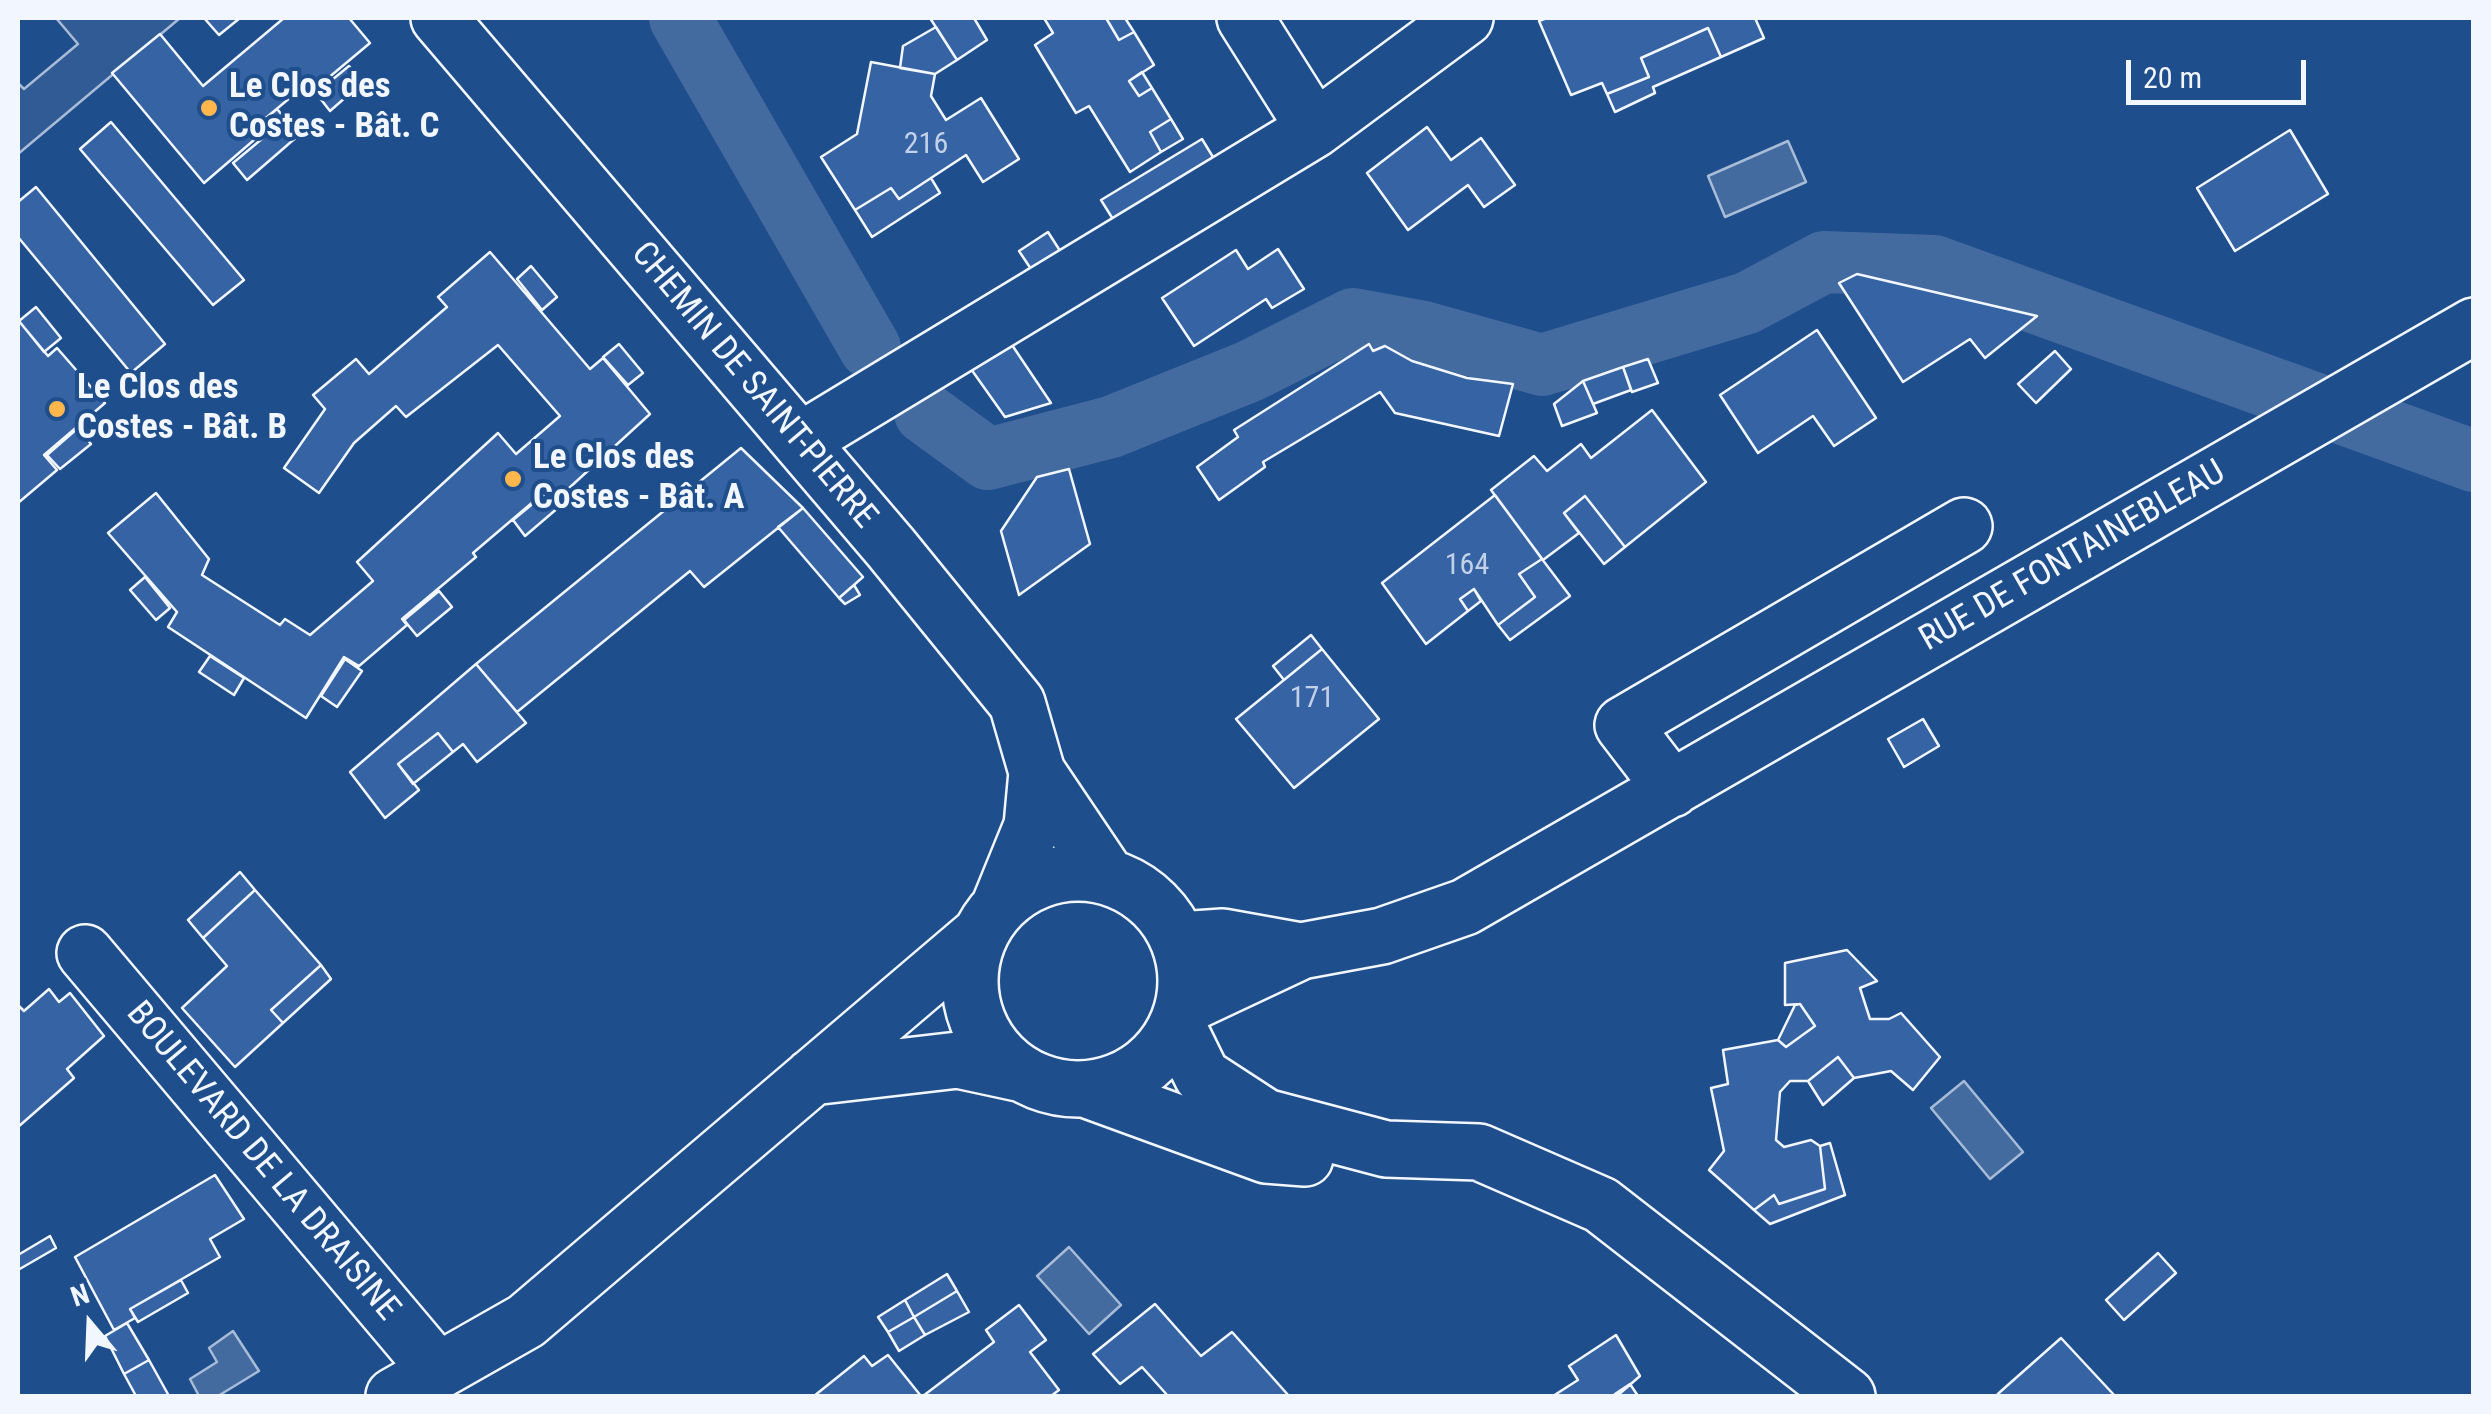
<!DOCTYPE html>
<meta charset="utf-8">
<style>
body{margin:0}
#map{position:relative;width:2491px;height:1414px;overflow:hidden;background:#1f4e8c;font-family:"Roboto Condensed",sans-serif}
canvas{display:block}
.frame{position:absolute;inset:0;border:20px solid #f2f6ff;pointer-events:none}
.north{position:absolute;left:40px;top:1274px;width:100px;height:100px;-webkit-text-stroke:8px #1f4e8c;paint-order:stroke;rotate:341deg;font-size:28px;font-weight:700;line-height:40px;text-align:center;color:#f2f6ff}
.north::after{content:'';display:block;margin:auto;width:35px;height:45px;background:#f2f6ff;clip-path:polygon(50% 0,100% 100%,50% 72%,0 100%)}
.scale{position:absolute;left:2126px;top:60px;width:180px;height:45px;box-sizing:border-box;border:5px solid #f2f6ff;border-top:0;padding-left:12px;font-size:30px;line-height:35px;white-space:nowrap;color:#f2f6ff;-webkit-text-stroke:8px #1f4e8c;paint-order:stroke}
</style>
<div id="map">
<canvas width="2491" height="1414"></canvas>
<div class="frame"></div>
<div class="north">N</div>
<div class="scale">20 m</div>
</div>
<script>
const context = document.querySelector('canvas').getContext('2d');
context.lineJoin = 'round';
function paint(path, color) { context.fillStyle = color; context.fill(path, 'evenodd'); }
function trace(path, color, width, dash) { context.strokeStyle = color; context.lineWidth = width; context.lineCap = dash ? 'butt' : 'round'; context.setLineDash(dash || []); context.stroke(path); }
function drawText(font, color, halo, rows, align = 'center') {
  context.font = font + ' "Roboto Condensed",sans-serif'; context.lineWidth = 8; context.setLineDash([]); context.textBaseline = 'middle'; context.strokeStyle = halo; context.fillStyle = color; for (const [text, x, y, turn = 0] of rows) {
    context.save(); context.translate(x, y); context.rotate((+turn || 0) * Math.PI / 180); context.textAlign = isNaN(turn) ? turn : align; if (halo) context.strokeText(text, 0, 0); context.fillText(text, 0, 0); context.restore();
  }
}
const built = new Path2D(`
 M 56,18 L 180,18 L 18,154 L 18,83 L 24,89 L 78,44 Z`);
paint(built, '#305b95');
trace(built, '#a8bbd7', 2.5);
const water = new Path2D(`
 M 1788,141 L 1806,182 L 1725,217 L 1708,176 Z
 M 1964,1081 L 2023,1152 L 1990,1179 L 1931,1108 Z
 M 1069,1247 L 1121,1305 L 1089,1334 L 1037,1276 Z
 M 233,1331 L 259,1371 L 218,1396 L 199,1396 L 190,1379 L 217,1362 L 209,1348 Z`);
paint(water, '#446ba0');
trace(water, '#a8bbd7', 2.5);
trace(new Path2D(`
 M 680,18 L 870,348
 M 925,413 L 988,459 L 1111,427 L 1250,371 L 1353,319 L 1424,332 L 1542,365 L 1747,303 L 1824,262 L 1934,266 L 2474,461`), '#446ba0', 62);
const building = new Path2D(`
 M 204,18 L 240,18 L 219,35 Z
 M 284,18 L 349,18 L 370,43 L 315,89 L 309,82 L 255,127 L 261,134 L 204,183 L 112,73 L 160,34 L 203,86 Z
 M 930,18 L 974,18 L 987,40 L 957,60 Z
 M 1044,18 L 1106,18 L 1119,40 L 1134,32 L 1154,65 L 1129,81 L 1139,96 L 1152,88 L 1171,119 L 1150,132 L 1161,152 L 1130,172 L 1089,106 L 1076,113 L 1035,45 L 1053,33 Z
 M 1106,18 L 1125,18 L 1134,32 L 1119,40 Z
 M 1547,18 L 1755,18 L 1764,38 L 1721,57 L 1708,28 L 1641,58 L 1649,77 L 1607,94 L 1602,83 L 1571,95 L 1539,21 Z
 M 936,27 L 957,60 L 935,74 L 900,68 L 903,46 Z
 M 1708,28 L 1721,57 L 1653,87 L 1655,93 L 1615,112 L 1607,94 L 1649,77 L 1641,58 Z
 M 871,62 L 935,74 L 931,96 L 946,120 L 981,98 L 1019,159 L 983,182 L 966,155 L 899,199 L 891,188 L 855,210 L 821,157 L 857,134 Z
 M 349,66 L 363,82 L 330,111 L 316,93 Z
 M 1142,72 L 1152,88 L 1139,96 L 1129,81 Z
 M 277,109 L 299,135 L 247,180 L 233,163 L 263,138 L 255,127 Z
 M 1171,119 L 1183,139 L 1161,152 L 1150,132 Z
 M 111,122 L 244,280 L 213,305 L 80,149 Z
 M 1427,127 L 1451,160 L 1481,138 L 1515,185 L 1484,207 L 1468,185 L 1408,230 L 1367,173 Z
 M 2290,130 L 2328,194 L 2235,251 L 2197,188 Z
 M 1202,139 L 1216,162 L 1116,224 L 1101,200 Z
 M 931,178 L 940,193 L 872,237 L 855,210 L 891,188 L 899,199 Z
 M 36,187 L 165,344 L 131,373 L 18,237 L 18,202 Z
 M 1048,232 L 1064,257 L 1035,275 L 1019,251 Z
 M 1278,249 L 1304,289 L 1272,308 L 1266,299 L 1194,346 L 1162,298 L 1236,250 L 1248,269 Z
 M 490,252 L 590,369 L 603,358 L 650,414 L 556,500 L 547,490 L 473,553 L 476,557 L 402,619 L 407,625 L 359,666 L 344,657 L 306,718 L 168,627 L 177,612 L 108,533 L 156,493 L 209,559 L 202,575 L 280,625 L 285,619 L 310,635 L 373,581 L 357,562 L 498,433 L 516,454 L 560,416 L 498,345 L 406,417 L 396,406 L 354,443 L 319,493 L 284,468 L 325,409 L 313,395 L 356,359 L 369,374 L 447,307 L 438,297 Z
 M 531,266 L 557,297 L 542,310 L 517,279 Z
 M 1857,274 L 2037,316 L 1985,358 L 1970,339 L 1903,382 L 1839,283 Z
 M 36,307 L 61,338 L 44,352 L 19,321 Z
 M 18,320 L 48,356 L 57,348 L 105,403 L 44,455 L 57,470 L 18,503 Z
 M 1817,330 L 1876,418 L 1834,446 L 1813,416 L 1758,453 L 1720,395 Z
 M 619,344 L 643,373 L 628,385 L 603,357 Z
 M 1369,344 L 1373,351 L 1385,346 L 1412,361 L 1467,378 L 1513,384 L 1499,436 L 1395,413 L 1380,392 L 1263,462 L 1265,467 L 1219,500 L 1197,467 L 1238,437 L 1234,430 Z
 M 1012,345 L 1051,403 L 1005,417 L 971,369 Z
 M 2055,351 L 2071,369 L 2036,403 L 2018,384 Z
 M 1648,359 L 1658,383 L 1632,392 L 1623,367 Z
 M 1623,367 L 1631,390 L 1593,404 L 1583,381 Z
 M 1583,381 L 1597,413 L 1562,426 L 1554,404 Z
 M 1652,410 L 1706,482 L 1625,547 L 1585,496 L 1564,513 L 1579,533 L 1543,560 L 1491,490 L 1534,456 L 1547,471 L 1581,444 L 1591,458 Z
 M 78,428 L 91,444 L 60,469 L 47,455 Z
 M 741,448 L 803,508 L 704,587 L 690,571 L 517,712 L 476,664 Z
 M 1069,469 L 1090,544 L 1019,595 L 1001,531 L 1037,477 Z
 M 547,492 L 559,507 L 525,536 L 513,520 Z
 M 1495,495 L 1542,559 L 1519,574 L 1535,597 L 1498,625 L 1474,589 L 1460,599 L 1468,611 L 1426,644 L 1382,583 Z
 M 1585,496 L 1625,547 L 1604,564 L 1564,513 Z
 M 803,508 L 863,577 L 839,598 L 778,527 Z
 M 1542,559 L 1570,596 L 1510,640 L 1498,625 L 1535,597 L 1519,574 Z
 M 145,577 L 170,608 L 156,620 L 130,590 Z
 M 854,585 L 860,595 L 845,604 L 839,598 Z
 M 1474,589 L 1481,601 L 1468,611 L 1460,599 Z
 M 439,591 L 452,607 L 417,636 L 404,620 Z
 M 1311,635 L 1322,649 L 1284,680 L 1273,666 Z
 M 1322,649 L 1379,719 L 1294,788 L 1236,719 Z
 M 210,656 L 244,678 L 234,695 L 199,672 Z
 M 345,659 L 362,671 L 337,707 L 321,696 Z
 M 476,664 L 526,723 L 477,762 L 463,744 L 453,752 L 438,733 L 398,764 L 419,790 L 385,818 L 350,772 Z
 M 1923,719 L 1939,746 L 1904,767 L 1888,739 Z
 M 438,733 L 453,752 L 413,784 L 398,764 Z
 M 240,872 L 255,890 L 203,938 L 188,920 Z
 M 255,890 L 321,965 L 271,1010 L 283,1023 L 235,1067 L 182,1008 L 227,966 L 203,938 Z
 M 1847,950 L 1877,981 L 1860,988 L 1870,1019 L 1889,1019 L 1901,1013 L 1940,1057 L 1913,1090 L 1891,1071 L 1854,1078 L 1838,1057 L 1808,1081 L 1790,1081 L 1780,1092 L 1776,1140 L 1784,1147 L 1811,1140 L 1820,1146 L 1825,1189 L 1779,1204 L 1774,1195 L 1754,1210 L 1709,1170 L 1724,1151 L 1711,1088 L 1728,1084 L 1723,1050 L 1778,1040 L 1786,1047 L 1815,1026 L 1800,1004 L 1785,1005 L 1785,963 Z
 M 321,965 L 331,979 L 283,1023 L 271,1010 Z
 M 49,989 L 59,1002 L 70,993 L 104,1036 L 67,1069 L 74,1078 L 18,1127 L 18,1005 L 24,1011 Z
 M 1800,1004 L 1815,1026 L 1786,1047 L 1778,1040 L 1795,1005 Z
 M 1838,1057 L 1854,1078 L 1823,1105 L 1808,1081 Z
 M 1830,1143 L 1845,1195 L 1770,1224 L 1754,1210 L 1774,1195 L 1779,1204 L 1825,1189 L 1820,1146 Z
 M 215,1175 L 244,1219 L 210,1239 L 220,1257 L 130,1309 L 135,1318 L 114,1330 L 75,1257 Z
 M 50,1236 L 56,1248 L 18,1270 L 18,1255 Z
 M 2158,1253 L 2176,1273 L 2124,1320 L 2106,1300 Z
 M 947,1274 L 957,1291 L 914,1317 L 905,1300 Z
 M 181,1280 L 188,1293 L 138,1322 L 130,1309 Z
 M 957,1291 L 969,1312 L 925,1335 L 914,1317 Z
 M 905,1300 L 914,1317 L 888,1332 L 878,1317 Z
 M 1155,1304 L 1201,1356 L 1232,1332 L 1289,1396 L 1168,1396 L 1142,1367 L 1120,1384 L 1093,1354 Z
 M 1019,1305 L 1046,1340 L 1030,1352 L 1059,1390 L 1051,1396 L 923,1396 L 994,1342 L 986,1330 Z
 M 914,1317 L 925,1335 L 899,1351 L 888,1332 Z
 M 127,1323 L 149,1360 L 124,1374 L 105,1336 Z
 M 1616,1335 L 1640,1376 L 1617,1396 L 1553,1396 L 1578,1380 L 1569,1366 Z
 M 2061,1338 L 2115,1396 L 1996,1396 L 2000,1392 Z
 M 888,1355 L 921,1396 L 814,1396 L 864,1356 L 872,1366 Z
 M 149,1360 L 169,1396 L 136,1396 L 124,1374 Z
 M 1630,1384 L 1638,1396 L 1617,1396 L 1615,1394 Z`);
paint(building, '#3563a3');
trace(building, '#f2f6ff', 2.5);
const minor = new Path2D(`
 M 439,18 L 891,548 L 1017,703 L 1037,772 L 1107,876
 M 1245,18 L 1315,129
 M 800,441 L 1315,129 L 1465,18
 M 1672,789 L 1623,725 L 1964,526
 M970 981a108 108 0 1 1 216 0a108 108 0 1 1-216 0Z
 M 999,907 L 1032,826 L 1037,772
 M 1179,940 L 1223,937 L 1301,951
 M 85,953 L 438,1371
 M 1184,1006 L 1301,951 L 1382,936 L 1465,907 L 2474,326
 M 1177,1025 L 1202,1076 L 1265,1117 L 1386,1149 L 1479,1152 L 1601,1205 L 1847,1396
 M 812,1077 L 958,1060 L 1023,1074
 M 1085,1089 L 1266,1155 L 1305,1158
 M 394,1396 L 526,1321 L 978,936`);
trace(minor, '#f2f6ff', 60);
trace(minor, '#1f4e8c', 55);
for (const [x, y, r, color] of [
 [209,108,10,"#ffb74d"],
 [57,409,10,"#ffb74d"],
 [513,479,10,"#ffb74d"]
]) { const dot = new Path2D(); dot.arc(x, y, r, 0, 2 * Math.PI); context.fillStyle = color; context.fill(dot); trace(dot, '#1f4e8c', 4); }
drawText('30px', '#c3d1e8', null, [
 ["216",926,145],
 ["164",1467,566],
 ["171",1312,699]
]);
drawText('bold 35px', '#f2f6ff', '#1f4e8c', [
 ["Le Clos des",229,88],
 ["Costes - Bât. C",229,128],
 ["Le Clos des",77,389],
 ["Costes - Bât. B",77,429],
 ["Le Clos des",533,459],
 ["Costes - Bât. A",533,499]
], 'left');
drawText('35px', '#f2f6ff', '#1f4e8c', [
 ["CHEMIN DE SAINT-PIERRE",753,386,50],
 ["RUE DE FONTAINEBLEAU",2073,557,-30],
 ["BOULEVARD DE LA DRAISINE",262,1162,50]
]);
</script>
